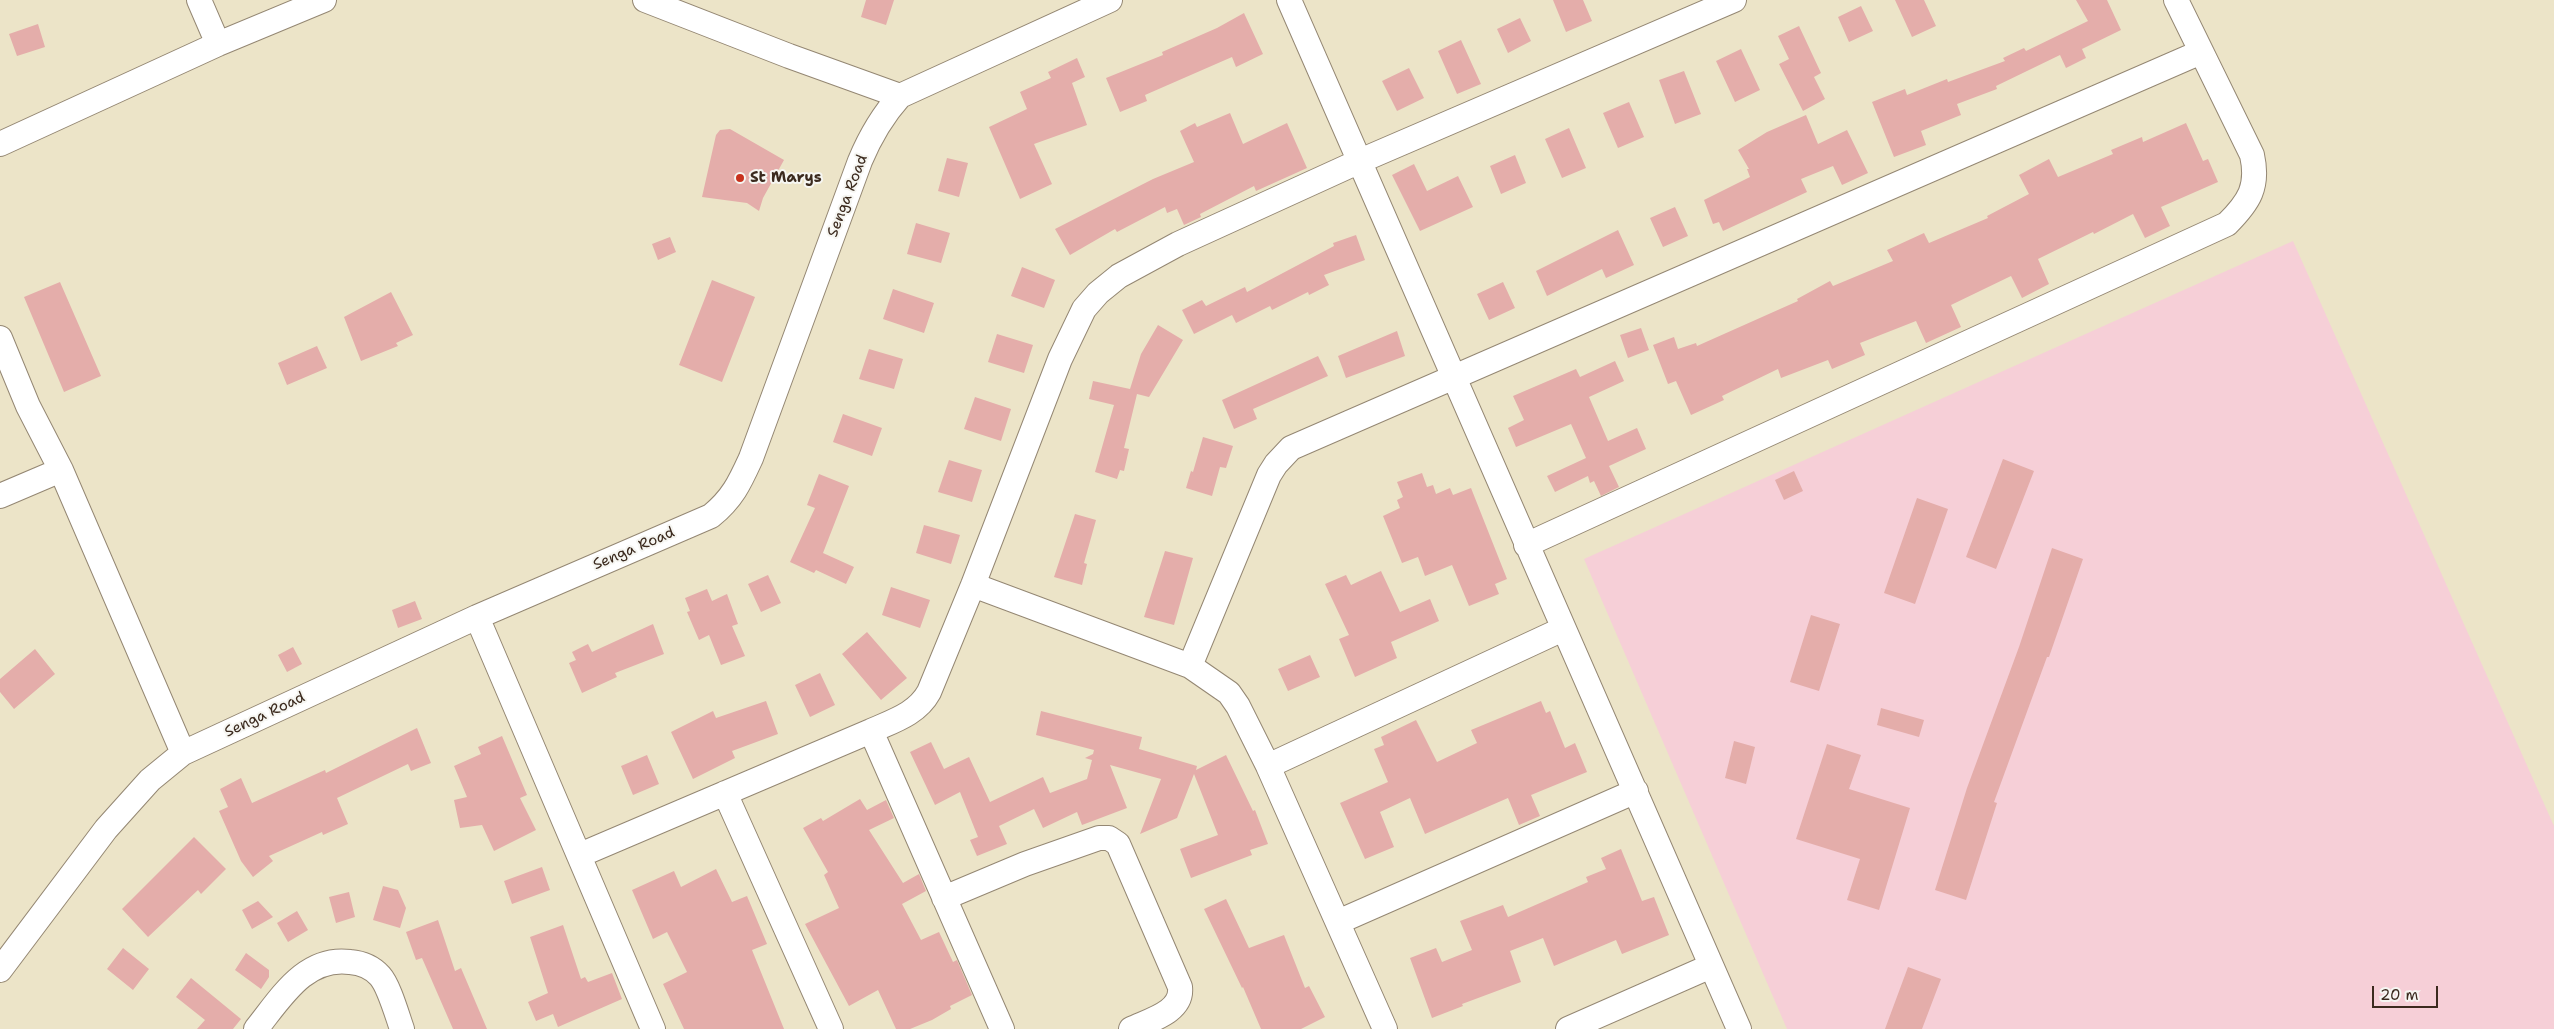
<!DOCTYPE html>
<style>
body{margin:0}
#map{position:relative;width:2554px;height:1029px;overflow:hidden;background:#ece4c8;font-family:"Shantell Sans",sans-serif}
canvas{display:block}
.scale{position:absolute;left:2372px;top:986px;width:66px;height:22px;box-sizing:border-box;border:2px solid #3b2a1e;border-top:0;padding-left:6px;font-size:15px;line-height:18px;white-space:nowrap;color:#3b2a1e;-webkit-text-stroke:4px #f6f6f2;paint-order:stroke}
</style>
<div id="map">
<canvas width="2554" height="1029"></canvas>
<div class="scale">20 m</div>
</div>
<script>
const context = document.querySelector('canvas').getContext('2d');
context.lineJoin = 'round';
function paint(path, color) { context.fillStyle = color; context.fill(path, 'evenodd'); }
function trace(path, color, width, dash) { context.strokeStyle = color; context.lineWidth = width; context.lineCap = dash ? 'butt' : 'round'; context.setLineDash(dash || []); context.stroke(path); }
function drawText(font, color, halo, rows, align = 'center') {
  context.font = font + ' "Shantell Sans",sans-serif'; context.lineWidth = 4; context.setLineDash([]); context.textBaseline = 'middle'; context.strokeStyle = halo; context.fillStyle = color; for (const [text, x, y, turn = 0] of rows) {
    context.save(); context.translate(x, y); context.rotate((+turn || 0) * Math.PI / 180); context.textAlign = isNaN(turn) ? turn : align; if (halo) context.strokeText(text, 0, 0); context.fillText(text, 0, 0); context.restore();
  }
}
paint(new Path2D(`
 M 2293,241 L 2554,826 L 2554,1029 L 1787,1029 L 1584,559 Z`), '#f6cfd7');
paint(new Path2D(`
 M 866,0 L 894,0 L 886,25 L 861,17 Z
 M 1553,0 L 1583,0 L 1592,21 L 1566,32 Z
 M 1895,0 L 1924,0 L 1936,26 L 1912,37 Z
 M 2076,0 L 2107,0 L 2121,30 L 2082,49 L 2086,58 L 2066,68 L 2060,55 L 1996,86 L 1997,89 L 1957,104 L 1961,115 L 1921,131 L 1926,145 L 1894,157 L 1872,102 L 1905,89 L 1907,95 L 1947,79 L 1948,82 L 2005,61 L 2003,58 L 2024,48 L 2026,51 L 2088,21 Z
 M 1861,6 L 1873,31 L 1849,42 L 1838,17 Z
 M 1244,13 L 1263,54 L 1236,67 L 1232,57 L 1145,95 L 1147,101 L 1120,112 L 1106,78 L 1163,55 L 1162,52 L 1217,28 Z
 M 1520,18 L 1531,41 L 1508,53 L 1497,29 Z
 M 38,24 L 45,47 L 17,56 L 9,34 Z
 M 1799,26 L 1821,73 L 1814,77 L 1825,99 L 1803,111 L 1779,64 L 1789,59 L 1778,36 Z
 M 1461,40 L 1481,84 L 1457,94 L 1438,51 Z
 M 1741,49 L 1760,90 L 1735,102 L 1716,61 Z
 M 1077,58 L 1085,77 L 1072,83 L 1087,125 L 1034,144 L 1052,184 L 1020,199 L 989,127 L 1027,109 L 1020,92 L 1051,78 L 1048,72 Z
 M 1409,68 L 1424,98 L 1397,111 L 1382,81 Z
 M 1684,71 L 1701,114 L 1675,124 L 1659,80 Z
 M 1629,102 L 1644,137 L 1618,148 L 1603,113 Z
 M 1230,113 L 1243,144 L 1287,123 L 1307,168 L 1256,191 L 1254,186 L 1200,214 L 1201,217 L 1184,225 L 1177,209 L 1167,213 L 1165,207 L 1117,232 L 1115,229 L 1070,255 L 1055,229 L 1153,179 L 1194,162 L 1180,131 L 1195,123 L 1197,127 Z
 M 1806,115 L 1818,144 L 1847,130 L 1868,173 L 1842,185 L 1833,166 L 1801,179 L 1807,192 L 1723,231 L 1719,222 L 1713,224 L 1704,200 L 1750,177 L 1747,169 L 1749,169 L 1738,150 L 1767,132 Z
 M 2186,123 L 2203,161 L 2208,159 L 2218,182 L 2161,207 L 2170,226 L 2145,238 L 2133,214 L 2094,234 L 2093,232 L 2038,259 L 2049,284 L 2022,298 L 2011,276 L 1951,305 L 1961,327 L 1926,343 L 1916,321 L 1860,343 L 1865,355 L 1832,369 L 1828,360 L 1781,378 L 1778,369 L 1722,396 L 1724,400 L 1691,415 L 1676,381 L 1668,384 L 1653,345 L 1674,337 L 1678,349 L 1696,343 L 1697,346 L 1798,301 L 1797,299 L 1830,281 L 1833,286 L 1893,261 L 1887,250 L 1924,233 L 1929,243 L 1988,218 L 1987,216 L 2029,194 L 2019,175 L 2049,159 L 2058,177 L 2113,154 L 2111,150 L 2142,137 L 2143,142 Z
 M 1569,128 L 1586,168 L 1562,178 L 1545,139 Z
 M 730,129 L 784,160 L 763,198 L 759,211 L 747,203 L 702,197 L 716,135 L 720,130 Z
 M 1515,155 L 1526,183 L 1501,194 L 1490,166 Z
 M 947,158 L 968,163 L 959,197 L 938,191 Z
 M 1414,164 L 1427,191 L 1458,176 L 1473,207 L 1420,231 L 1392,175 Z
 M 1675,207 L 1688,236 L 1663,247 L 1650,218 Z
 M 916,223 L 950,233 L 941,263 L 907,254 Z
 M 1618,230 L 1634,265 L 1606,278 L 1602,269 L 1547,296 L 1536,271 Z
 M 1356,235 L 1365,260 L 1324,275 L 1329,285 L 1309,295 L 1308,292 L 1272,310 L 1270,306 L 1236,323 L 1232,315 L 1194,334 L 1182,310 L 1202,300 L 1206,306 L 1245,287 L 1247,292 L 1334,246 L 1333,243 Z
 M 670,237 L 676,252 L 658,260 L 652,244 Z
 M 1022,267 L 1055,280 L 1044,308 L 1011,296 Z
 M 712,280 L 755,297 L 722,382 L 679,365 Z
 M 60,282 L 101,376 L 64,392 L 24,297 Z
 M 1503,282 L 1515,308 L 1489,320 L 1477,294 Z
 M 893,289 L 934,303 L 924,333 L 883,319 Z
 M 391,292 L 413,335 L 396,343 L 398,346 L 361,361 L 344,317 Z
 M 1158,325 L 1183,340 L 1149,397 L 1137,394 L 1124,448 L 1129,449 L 1124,471 L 1120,470 L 1117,479 L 1095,472 L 1114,405 L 1089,399 L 1093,381 L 1130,389 L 1141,354 Z
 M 1641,328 L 1649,350 L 1628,358 L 1620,335 Z
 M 1397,331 L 1405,356 L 1346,378 L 1338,356 Z
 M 997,334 L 1033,345 L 1024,373 L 988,362 Z
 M 317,346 L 327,368 L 287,385 L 278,363 Z
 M 869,349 L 903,359 L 894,389 L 859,379 Z
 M 1318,356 L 1328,376 L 1253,409 L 1257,419 L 1234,429 L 1222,400 Z
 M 1615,361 L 1624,381 L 1589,397 L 1608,441 L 1637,428 L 1646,449 L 1609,466 L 1619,487 L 1601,496 L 1594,481 L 1590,483 L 1588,476 L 1555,492 L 1547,476 L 1586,458 L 1571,424 L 1516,447 L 1508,428 L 1524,420 L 1513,396 L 1576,369 L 1580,377 Z
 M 975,397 L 1011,409 L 1001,441 L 964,429 Z
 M 843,414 L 882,428 L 872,456 L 833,442 Z
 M 1203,437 L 1233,446 L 1226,468 L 1220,467 L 1212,496 L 1186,488 L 1191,471 L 1193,472 Z
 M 2003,459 L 2034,471 L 1996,569 L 1966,557 Z
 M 949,460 L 982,470 L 972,502 L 938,492 Z
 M 1794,471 L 1803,491 L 1784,500 L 1775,480 Z
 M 1422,473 L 1427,487 L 1433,485 L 1436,494 L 1450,488 L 1453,495 L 1471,488 L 1507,579 L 1495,584 L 1499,594 L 1469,606 L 1452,565 L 1425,576 L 1418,557 L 1402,563 L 1383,516 L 1400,508 L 1397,500 L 1403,497 L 1397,482 Z
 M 819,474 L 849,486 L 823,553 L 854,567 L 846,584 L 816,570 L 814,573 L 790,562 L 815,508 L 807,505 Z
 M 1917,498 L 1948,509 L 1915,604 L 1884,593 Z
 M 1075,514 L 1096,520 L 1084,563 L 1087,564 L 1082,585 L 1054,577 Z
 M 924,525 L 960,535 L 951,564 L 916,553 Z
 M 2052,548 L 2083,559 L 2049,657 L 2047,657 L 1994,802 L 1997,803 L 1966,900 L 1935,890 L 1967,788 L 2019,647 Z
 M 1165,551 L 1193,558 L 1174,625 L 1144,617 Z
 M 1381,571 L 1400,612 L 1430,599 L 1439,621 L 1391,642 L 1397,658 L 1355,677 L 1339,639 L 1349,635 L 1325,584 L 1346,575 L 1351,585 Z
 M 768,575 L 781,603 L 761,612 L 748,584 Z
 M 891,587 L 930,600 L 920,628 L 882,615 Z
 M 707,589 L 712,601 L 727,594 L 738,624 L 732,626 L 745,656 L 721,665 L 709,635 L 699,640 L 687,612 L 690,611 L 685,598 Z
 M 415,601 L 422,619 L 398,628 L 392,610 Z
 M 1811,615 L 1840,624 L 1819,691 L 1790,682 Z
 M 653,624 L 664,654 L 615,673 L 617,677 L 582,693 L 569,663 L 576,660 L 572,652 L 588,644 L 592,652 Z
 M 867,632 L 907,678 L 881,700 L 842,654 Z
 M 293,647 L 302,664 L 287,672 L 278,655 Z
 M 35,649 L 55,674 L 14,709 L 0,692 L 0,679 Z
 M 1310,655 L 1320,677 L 1288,691 L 1278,669 Z
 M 820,673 L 835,705 L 810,717 L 795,685 Z
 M 766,701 L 778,734 L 732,751 L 735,758 L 693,779 L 671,732 L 713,711 L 716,718 Z
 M 1541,701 L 1546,713 L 1550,711 L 1565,748 L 1575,743 L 1587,772 L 1531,795 L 1540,816 L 1519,825 L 1508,798 L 1425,834 L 1410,798 L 1380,812 L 1394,847 L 1365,859 L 1340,803 L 1388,782 L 1374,749 L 1384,745 L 1381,737 L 1416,720 L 1437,762 L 1477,743 L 1471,730 Z
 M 1881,708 L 1924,720 L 1919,737 L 1877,725 Z
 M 1041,711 L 1142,737 L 1139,749 L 1197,766 L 1196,770 L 1226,755 L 1253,811 L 1255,810 L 1268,844 L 1250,850 L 1252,855 L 1191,878 L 1180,849 L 1218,835 L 1194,774 L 1177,818 L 1140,834 L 1161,779 L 1110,765 L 1127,808 L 1082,825 L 1077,812 L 1043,828 L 1034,809 L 999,826 L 1007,844 L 977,856 L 970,840 L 978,837 L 960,792 L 935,805 L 910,752 L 931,742 L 944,769 L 969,757 L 990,802 L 1043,777 L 1050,793 L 1087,779 L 1092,760 L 1085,758 L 1093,754 L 1094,750 L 1036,735 Z
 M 417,728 L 431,763 L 411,771 L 408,764 L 337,798 L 348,824 L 323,835 L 322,832 L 269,856 L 273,861 L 253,877 L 241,861 L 219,811 L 228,807 L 220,789 L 241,778 L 252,803 L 325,770 L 326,773 Z
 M 502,736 L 527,795 L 520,798 L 536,830 L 494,851 L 482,825 L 460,828 L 454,800 L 467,797 L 454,766 L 481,754 L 478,747 Z
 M 1734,741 L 1755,747 L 1746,784 L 1725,778 Z
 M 1827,744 L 1861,755 L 1849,789 L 1910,808 L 1879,910 L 1847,900 L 1860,859 L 1796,839 Z
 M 647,755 L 659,784 L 633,795 L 621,766 Z
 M 860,799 L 867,810 L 886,800 L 894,818 L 869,830 L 903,883 L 919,874 L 926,891 L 902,904 L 921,940 L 939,932 L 953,962 L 957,960 L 972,995 L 950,1006 L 951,1009 L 932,1020 L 910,1029 L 896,1029 L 878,990 L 849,1006 L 805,924 L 839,908 L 824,875 L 828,872 L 803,828 L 821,818 L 823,821 Z
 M 194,837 L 226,869 L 201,894 L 198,890 L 148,937 L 122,909 Z
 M 1621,849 L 1642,901 L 1654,897 L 1669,935 L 1622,954 L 1616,940 L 1554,966 L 1543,938 L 1510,951 L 1521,982 L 1462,1004 L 1463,1006 L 1432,1018 L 1410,958 L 1436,948 L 1442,962 L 1472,950 L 1460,921 L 1503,905 L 1508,917 L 1588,882 L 1586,877 L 1606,869 L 1601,858 Z
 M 542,867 L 550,890 L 512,904 L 504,881 Z
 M 716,869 L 732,902 L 747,896 L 767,944 L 752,950 L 784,1029 L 684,1029 L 663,984 L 687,972 L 667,932 L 653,939 L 632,890 L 674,871 L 681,887 Z
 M 383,886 L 398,890 L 406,908 L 400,928 L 373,920 Z
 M 349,892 L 355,917 L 336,923 L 329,897 Z
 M 1226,899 L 1249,948 L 1284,935 L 1305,988 L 1309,986 L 1325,1017 L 1301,1029 L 1261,1029 L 1243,987 L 1242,988 L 1204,909 Z
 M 258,901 L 273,917 L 252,929 L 242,910 Z
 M 297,911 L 308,930 L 288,942 L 277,923 Z
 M 438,920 L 455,971 L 461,968 L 487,1029 L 453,1029 L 422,958 L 416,960 L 406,932 Z
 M 563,925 L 581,979 L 585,977 L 588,982 L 612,973 L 622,999 L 558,1027 L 553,1014 L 536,1021 L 528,1002 L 548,993 L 530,937 Z
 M 123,948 L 149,969 L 133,990 L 107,969 Z
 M 246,953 L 269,970 L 269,977 L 261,989 L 235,970 Z
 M 1908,967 L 1941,979 L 1922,1029 L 1885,1029 Z
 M 191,978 L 241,1019 L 233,1029 L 197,1029 L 205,1020 L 176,997 Z`), '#e4adaa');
const minor = new Path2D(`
 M 199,0 L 218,44
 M 645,0 L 789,56 L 900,96
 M 1289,0 L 1739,1029
 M 0,144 L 218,44 L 324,0
 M 0,338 L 28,406 L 61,470 L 183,753
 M 0,496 L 61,470
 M 1526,545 L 2227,224 C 2249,202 2259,187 2252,155 L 2176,0
 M 973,585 L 1190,666 L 1229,693 L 1238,706 L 1268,766 L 1385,1029
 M 477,617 L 653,1029
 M 1190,666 L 1269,475 L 1276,464 L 1291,448 L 2201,52
 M 871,731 L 1002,1029
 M 1268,766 L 1563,629
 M 725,793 L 831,1029
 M 580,855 L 871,731 C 893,721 917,714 929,692 L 973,585 L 1060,359 L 1084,309 L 1098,293 L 1119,276 L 1178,244 L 1360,161 L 1734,0
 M 944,898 L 1025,864 L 1099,838 L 1109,838 L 1118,844 L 1180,987 C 1183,1012 1150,1020 1131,1029
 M 1338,922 L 1636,791
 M 0,970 L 106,829 L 150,780 L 183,753 L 477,617 L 711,516 C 733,498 740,482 751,458 L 860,161 C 870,137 882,116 900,96 L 1110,0
 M 256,1029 C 281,998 305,956 350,962 C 362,963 372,967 380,976 C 389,986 397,1015 402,1029
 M 1568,1029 L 1711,966`);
trace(minor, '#948773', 26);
trace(minor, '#fff', 24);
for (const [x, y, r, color] of [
 [740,178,5,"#c8321e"]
]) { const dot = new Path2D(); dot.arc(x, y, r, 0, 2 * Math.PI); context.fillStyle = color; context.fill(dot); trace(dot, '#f6f6f2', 2); }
drawText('bold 15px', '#3b2a1e', '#f6f6f2', [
 ["St Marys",750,178]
], 'left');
drawText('15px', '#3b2a1e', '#f6f6f2', [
 ["Senga Road",848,196,-69],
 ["Senga Road",634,549,-23],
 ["Senga Road",265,715,-25]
]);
</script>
